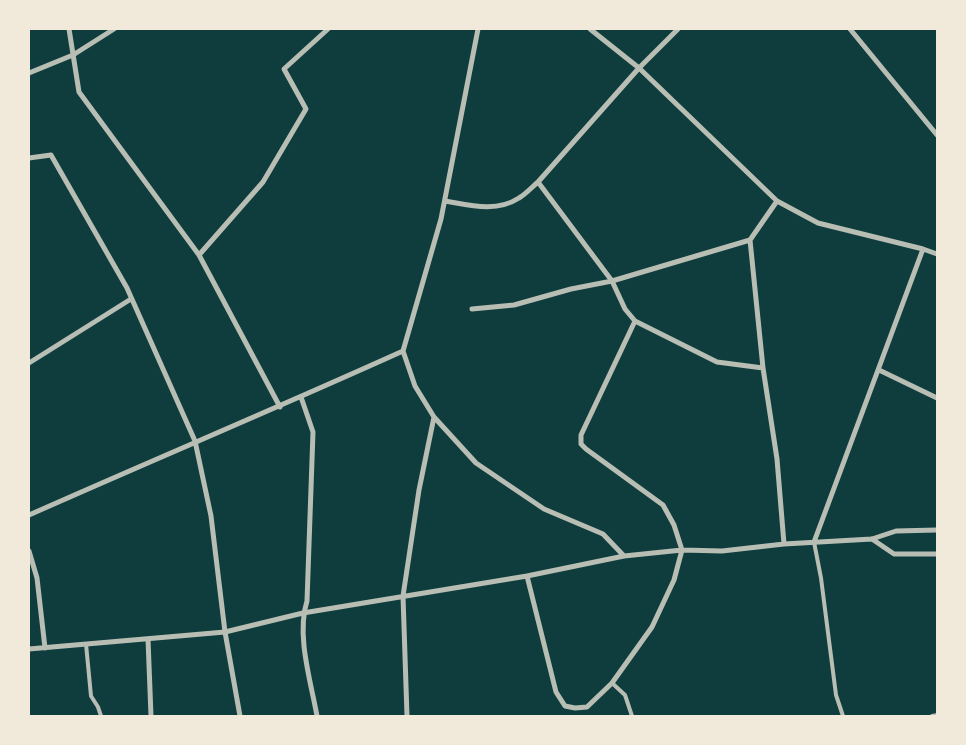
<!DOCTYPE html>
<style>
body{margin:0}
#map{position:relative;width:966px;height:745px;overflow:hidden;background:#0f3d3e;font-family:Helvetica,sans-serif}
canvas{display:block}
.frame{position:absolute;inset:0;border:30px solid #f1e9da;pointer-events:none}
</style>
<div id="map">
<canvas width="966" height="745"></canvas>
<div class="frame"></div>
</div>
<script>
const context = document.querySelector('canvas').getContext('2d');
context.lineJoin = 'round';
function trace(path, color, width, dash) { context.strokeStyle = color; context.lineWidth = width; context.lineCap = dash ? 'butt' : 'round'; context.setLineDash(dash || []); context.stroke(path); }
trace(new Path2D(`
 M 814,542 L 821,578 L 836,695 L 843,716
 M 86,644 L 91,696 L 98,707 L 101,716
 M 612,683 L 625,695 L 632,716
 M 932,716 L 937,715`), '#b8beb3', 4);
trace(new Path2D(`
 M 69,29 L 79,92 L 199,255 L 263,182 L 306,109 L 284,69 L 328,29
 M 590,29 L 639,68 L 777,201 L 818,223 L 923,249 L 937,254
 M 678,29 L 639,68 L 538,182 L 612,281 L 625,309 L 635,321 L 717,362 L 763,368 L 777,459 L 784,544
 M 850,29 L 937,135
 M 29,73 L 73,55 L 114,29
 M 29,158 L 51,155 L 127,288 L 195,441 L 211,516 L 225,632 L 240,716
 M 445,201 C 469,205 496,213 519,198 C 526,194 532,187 538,182
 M 199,255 L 280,407
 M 472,309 L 514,305 L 571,289 L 612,281 L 750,240
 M 403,351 L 415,386 L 434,417 L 476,463 L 544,509 L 603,534 L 624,556
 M 29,363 L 131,299
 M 763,368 L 750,240 L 777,201
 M 879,370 L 937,398
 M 301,397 L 313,432 L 307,601 C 296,635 311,682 317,716
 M 29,515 C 153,460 279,407 403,351 L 441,219 L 478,29
 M 872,539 L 894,554 L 937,554
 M 814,542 L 923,249
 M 29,551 L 37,578 L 45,648
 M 527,576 L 556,692 L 565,706 L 575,708 L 587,707 L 612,683 L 652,627 L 674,580 L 682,550 L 674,525 L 663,505 L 586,449 L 581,444 L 581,435 L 635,321
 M 148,639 L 151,716
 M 29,649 L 225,632 L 303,613 L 527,576 L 624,556 L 682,550 L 722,551 L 784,544 L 872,539 L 896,531 L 937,530
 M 407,716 L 403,596 L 419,490 L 434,417`), '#b8beb3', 5);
</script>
